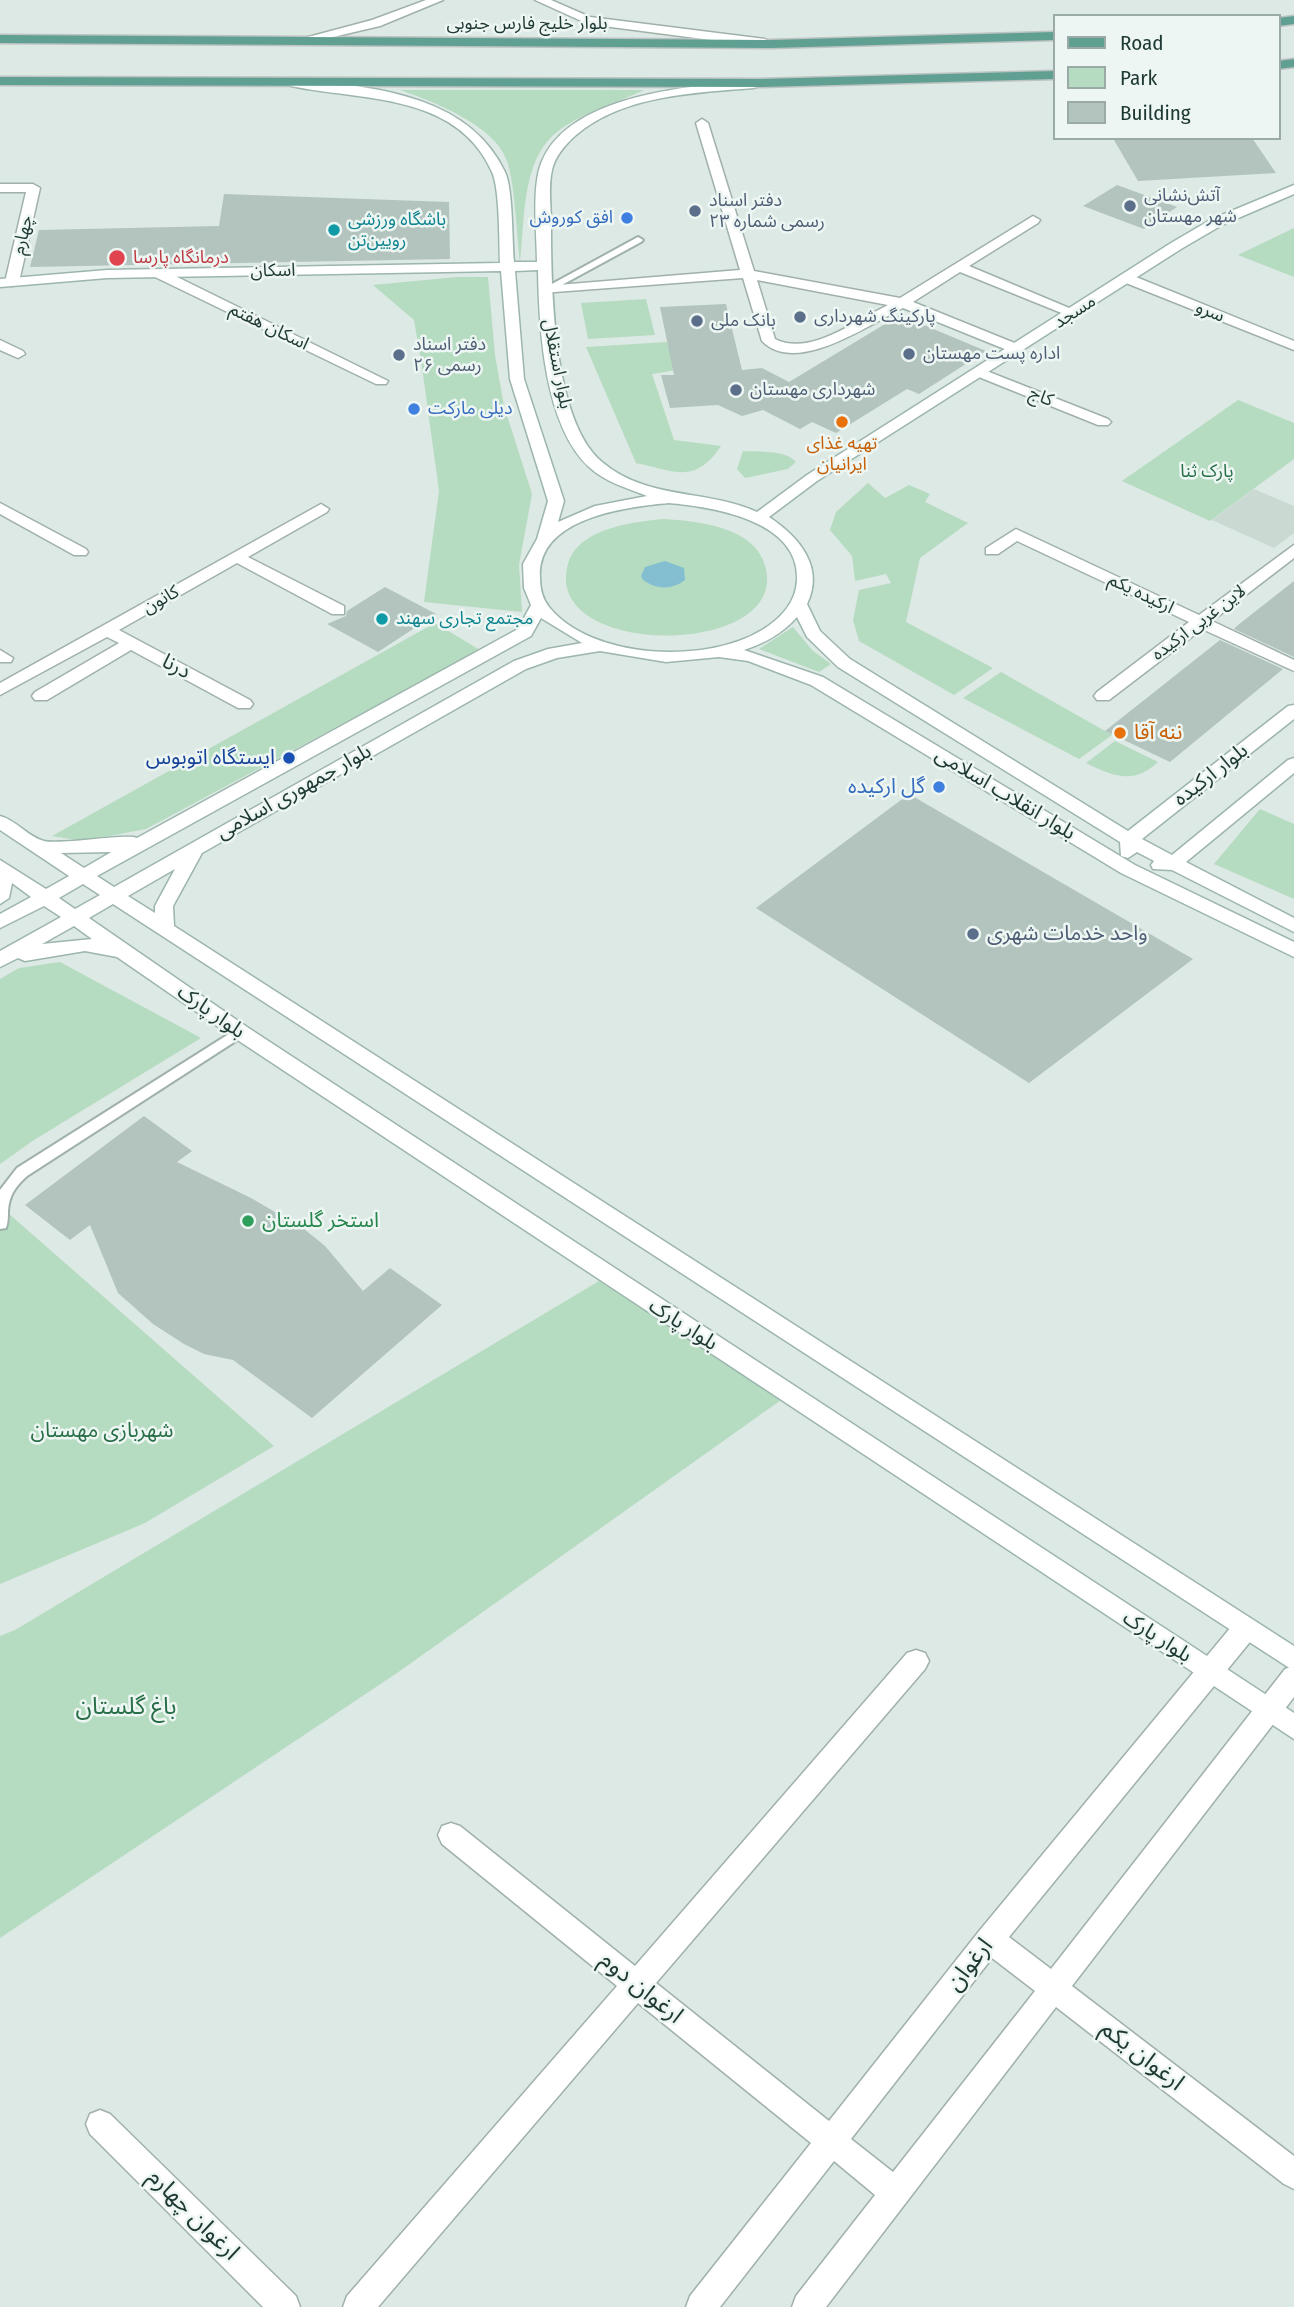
<!DOCTYPE html>
<meta charset="utf-8">
<style>
body{margin:0}
#map{position:relative;width:1294px;height:2307px;overflow:hidden;background:#dde9e4;font-family:"Fira Sans Condensed",sans-serif}
canvas{display:block}
.legend{position:absolute;left:1053px;top:14px;width:228px;height:126px;box-sizing:border-box;background:#edf6f2;border:2px solid #9aaaa6;margin:0;padding:9px 12px;list-style:none;font-size:21px;color:#1e3833}
.legend li{display:flex;align-items:center;gap:14px;height:35px}
.legend b{width:35px;border:2px solid #9aaaa6}
</style>
<div id="map">
<canvas width="1294" height="2307"></canvas>
<ul class="legend">
<li><b style="height:9px;background:#60a093"></b>Road</li>
<li><b style="height:19px;background:#b5dbc1"></b>Park</li>
<li><b style="height:19px;background:#b2c4bd"></b>Building</li>
</ul>
</div>
<script>
const context = document.querySelector('canvas').getContext('2d');
context.lineJoin = 'round';
function paint(path, color) { context.fillStyle = color; context.fill(path, 'evenodd'); }
function trace(path, color, width, dash) { context.strokeStyle = color; context.lineWidth = width; context.lineCap = dash ? 'butt' : 'round'; context.setLineDash(dash || []); context.stroke(path); }
function drawText(font, color, halo, rows, align = 'center') {
  context.font = font + ' "Fira Sans Condensed","Noto Sans Arabic",sans-serif'; context.lineWidth = 5; context.setLineDash([]); context.textBaseline = 'middle'; context.strokeStyle = halo; context.fillStyle = color; for (const [text, x, y, turn = 0] of rows) {
    context.save(); context.translate(x, y); context.rotate((+turn || 0) * Math.PI / 180); context.textAlign = isNaN(turn) ? turn : align; if (halo) context.strokeText(text, 0, 0); context.fillText(text, 0, 0); context.restore();
  }
}
paint(new Path2D(`
 M 1254,489 L 1294,506 L 1294,533 L 1274,548 L 1212,520 Z`), '#cbd9d3');
paint(new Path2D(`
 M 400,90 L 644,90 C 616,103 581,113 557,132 C 521,160 525,222 520,263 C 517,237 515,184 507,161 C 495,125 432,101 400,90 Z
 M 1294,228 L 1294,277 L 1238,255 Z
 M 457,277 L 488,277 L 495,355 L 504,406 L 532,494 L 519,565 L 522,612 L 424,602 L 439,491 L 422,367 L 414,320 L 373,285 Z
 M 646,299 L 655,335 L 588,339 L 581,303 Z
 M 667,342 L 677,370 L 652,374 L 674,440 L 721,446 C 695,485 674,471 636,463 L 586,347 Z
 M 1238,400 L 1294,423 L 1294,459 L 1210,521 L 1122,481 Z
 M 743,451 C 759,452 786,450 796,462 L 788,469 L 745,478 L 737,469 Z
 M 868,483 L 885,498 L 909,485 L 930,494 L 925,502 L 968,523 L 920,558 L 906,622 L 993,668 L 954,695 L 859,641 L 853,620 L 859,590 L 891,583 L 886,574 L 855,581 L 852,556 L 830,530 L 836,512 Z
 M 664,519 C 695,521 749,526 763,560 C 803,658 540,662 568,564 C 578,528 633,522 664,519 Z
 M 435,623 L 480,650 L 146,829 L 83,841 L 52,836 Z
 M 793,627 L 813,651 L 831,664 L 819,672 L 759,649 Z
 M 1001,672 L 1112,735 L 1079,759 L 963,698 Z
 M 1115,741 L 1158,762 C 1134,785 1112,776 1086,763 Z
 M 1260,809 L 1294,824 L 1294,899 L 1214,864 Z
 M 60,962 L 201,1038 L 34,1140 L 0,1164 L 0,979 L 19,968 Z
 M 0,1206 L 274,1446 L 145,1523 L 0,1584 Z
 M 599,1281 L 781,1400 L 397,1673 L 0,1938 L 0,1636 L 15,1630 Z`), '#b5dbc1');
paint(new Path2D(`
 M 665,561 L 684,568 L 685,580 C 672,590 657,590 643,580 L 641,576 L 645,567 Z`), '#83bfd0');
paint(new Path2D(`
 M 1140,138 L 1252,138 L 1276,173 L 1138,181 L 1114,140 Z
 M 1117,185 L 1177,207 L 1144,229 L 1083,206 Z
 M 224,194 L 449,202 L 450,259 L 30,267 L 39,230 L 219,226 Z
 M 726,304 L 742,370 L 762,368 L 789,382 L 900,315 L 986,351 L 919,394 L 907,389 L 836,433 L 812,422 L 800,429 L 763,410 L 742,416 L 718,405 L 670,408 L 661,375 L 674,375 L 660,307 Z
 M 1294,581 L 1294,657 L 1234,629 L 1238,625 Z
 M 385,587 L 436,614 L 378,652 L 327,624 L 346,616 L 347,611 Z
 M 1220,640 L 1283,669 L 1170,762 L 1105,731 Z
 M 909,794 L 1193,959 L 1029,1083 L 756,908 Z
 M 144,1116 L 192,1151 L 177,1162 L 251,1198 L 304,1229 L 325,1246 L 363,1291 L 390,1268 L 442,1305 L 312,1418 L 233,1360 L 204,1354 L 184,1344 L 153,1324 L 118,1293 L 90,1225 L 70,1240 L 25,1205 Z`), '#b2c4bd');
const lane = new Path2D(`
 M 638,237 L 643,240 L 641,242 L 549,292 L 541,290 Z
 M 240,1027 L 247,1032 L 245,1035 L 27,1176 C 16,1186 9,1195 8,1211 C 8,1217 8,1222 6,1228 L 0,1229 L 0,1190 L 17,1168 Z`);
const street = new Path2D(`
 M 426,0 L 443,0 L 380,26 L 303,44 L 297,40 L 372,20 Z
 M 535,0 L 551,0 L 590,17 L 765,39 L 771,43 L 765,47 L 588,24 Z
 M 702,119 L 708,123 L 754,271 L 900,298 L 1033,216 L 1040,220 L 1038,223 L 969,266 L 1081,313 L 1069,316 L 960,272 L 913,302 L 1022,346 L 1022,352 L 1012,352 L 903,308 C 868,325 796,376 762,341 L 743,278 L 541,293 L 541,287 L 546,286 L 740,270 L 696,123 ZM 757,280 L 888,305 C 856,320 810,357 775,339 Z
 M 0,184 L 33,184 L 40,188 L 19,282 L 12,286 L 5,282 L 26,192 L 0,192 Z
 M 153,270 L 163,270 L 388,381 L 386,384 L 376,384 L 153,276 Z
 M 1121,275 L 1131,275 L 1294,341 L 1294,350 L 1121,281 Z
 M 0,340 L 23,351 L 25,354 L 18,358 L 0,350 Z
 M 979,368 L 1108,419 L 1111,422 L 1108,425 L 1098,425 L 974,375 L 972,372 Z
 M 0,503 L 86,549 L 88,552 L 86,555 L 74,555 L 0,514 Z
 M 321,504 L 329,509 L 327,512 L 248,557 L 344,606 L 344,614 L 332,614 L 237,563 L 119,630 L 250,700 L 253,704 L 250,708 L 238,708 L 131,650 L 47,700 L 35,700 L 32,696 L 35,692 L 119,643 L 107,637 L 0,695 L 0,683 Z
 M 1016,529 L 1199,615 L 1294,545 L 1294,558 L 1212,621 L 1294,660 L 1294,671 L 1202,629 L 1109,700 L 1097,700 L 1094,696 L 1097,692 L 1189,622 L 1017,541 L 998,554 L 986,554 L 986,548 Z
 M 0,650 L 13,658 L 11,662 L 0,662 Z
 M 1245,1618 L 1254,1621 L 1257,1629 L 1254,1637 L 1009,1937 L 1051,1969 L 1285,1669 L 1294,1666 L 1294,1697 L 1072,1986 L 1294,2156 L 1294,2189 L 1284,2184 L 1056,2007 L 826,2307 L 792,2307 L 796,2296 L 875,2195 L 834,2161 L 720,2307 L 686,2307 L 690,2296 L 811,2143 L 638,2003 L 378,2307 L 343,2307 L 347,2296 L 617,1986 L 442,1844 L 438,1835 L 442,1826 L 451,1823 L 460,1826 L 635,1966 L 907,1653 L 916,1650 L 925,1653 L 929,1661 L 925,1669 L 656,1983 L 829,2121 L 980,1930 L 1236,1621 ZM 992,1958 L 1035,1991 L 893,2172 L 851,2139 Z
 M 100,2110 L 110,2114 L 296,2296 L 300,2307 L 263,2307 L 90,2134 L 86,2124 L 90,2114 Z`);
const secondary = new Path2D(`
 M 295,79 C 370,87 468,93 505,172 C 513,188 512,242 514,262 L 537,262 C 537,234 531,186 542,161 C 567,103 660,90 715,84 C 728,83 744,79 757,81 L 757,87 L 753,88 C 694,93 623,95 576,135 C 565,145 555,156 552,170 C 548,187 551,205 551,223 C 551,284 552,420 602,462 C 646,500 706,489 757,512 L 807,475 L 1171,243 L 1212,219 L 1294,185 L 1294,194 L 1222,225 L 1181,249 L 817,481 L 769,517 C 799,537 825,567 807,604 L 820,631 L 850,659 L 1128,831 L 1288,706 L 1294,705 L 1294,719 L 1142,839 L 1172,855 L 1288,760 L 1294,758 L 1294,773 L 1186,862 L 1294,918 L 1294,932 L 1172,870 L 1153,869 L 1151,865 L 1154,861 L 1137,852 L 1128,858 L 1121,856 L 1120,842 L 838,667 L 807,637 L 797,617 C 782,634 765,643 744,650 L 823,677 L 1135,865 L 1294,942 L 1294,957 L 1121,873 L 811,685 L 748,661 L 719,657 L 666,662 L 600,651 L 557,658 L 526,669 L 202,853 L 173,906 L 174,926 L 1294,1646 L 1294,1671 L 113,904 L 89,918 L 247,1027 L 1294,1713 L 1294,1739 L 233,1037 L 117,957 L 85,951 L 25,961 L 18,958 L 0,967 L 0,951 L 61,917 L 44,906 L 0,928 L 0,914 L 31,897 L 12,883 L 9,898 L 0,904 L 0,860 L 46,889 L 69,876 L 0,830 L 0,816 C 16,820 28,837 44,841 C 63,845 127,833 137,838 L 518,629 L 531,605 L 524,588 L 523,564 L 537,539 L 548,501 L 510,379 L 501,271 L 107,278 L 0,287 L 0,279 L 107,270 L 500,263 C 499,242 500,189 492,172 C 457,92 361,101 291,86 L 289,83 ZM 538,270 C 539,328 544,425 589,467 C 605,482 627,488 647,496 L 595,506 L 558,522 L 564,501 L 524,379 L 515,271 ZM 669,503 C 712,507 800,520 797,580 C 796,603 780,619 762,630 C 707,664 592,660 549,607 C 542,598 540,588 540,577 C 537,518 625,507 669,503 ZM 541,618 L 582,643 L 548,649 L 514,661 L 114,887 L 97,876 L 531,636 ZM 113,851 L 84,868 L 61,853 L 111,852 ZM 175,869 L 155,906 L 155,913 L 128,896 ZM 83,884 L 100,895 L 75,909 L 59,898 ZM 74,926 L 92,939 L 42,944 Z`);
const primary = new Path2D(`
 M 1294,16 L 1294,24 L 1278,26 L 1278,18 Z
 M 1054,32 L 1054,40 L 771,48 L 0,43 L 0,35 L 771,40 Z
 M 1294,59 L 1294,67 L 1278,69 L 1278,61 Z
 M 1054,71 L 1054,79 L 762,87 L 0,85 L 0,77 L 762,79 Z`);
trace(lane, '#a0b0ab', 4);
trace(street, '#a0b0ab', 3);
trace(secondary, '#9cb5ad', 3);
trace(primary, '#bcc3c2', 3);
paint(lane, '#fff');
paint(street, '#fff');
paint(secondary, '#fff');
paint(primary, '#60a093');
for (const [x, y, r, color] of [
 [1130,206,7,"#5c6f8a"],
 [695,211,7,"#5c6f8a"],
 [627,218,7,"#3f7fe0"],
 [334,230,7,"#0f9aa8"],
 [117,258,9,"#e0444e"],
 [800,317,7,"#5c6f8a"],
 [697,321,7,"#5c6f8a"],
 [909,354,7,"#5c6f8a"],
 [399,355,7,"#5c6f8a"],
 [736,390,7,"#5c6f8a"],
 [414,409,7,"#3f7fe0"],
 [842,422,7,"#e8710a"],
 [382,619,7,"#0f9aa8"],
 [1120,733,7,"#e8710a"],
 [289,758,7,"#1a4fb4"],
 [939,787,7,"#3f7fe0"],
 [973,934,7,"#5c6f8a"],
 [248,1221,7,"#2e9e5b"]
]) { const dot = new Path2D(); dot.arc(x, y, r, 0, 2 * Math.PI); context.fillStyle = color; context.fill(dot); trace(dot, '#edf6f2', 2.5); }
drawText('18px', '#1e3833', '#edf6f2', [
 ["بلوار خلیج فارس جنوبی",527,24],
 ["چهارم",23,235,-77],
 ["اسکان",273,271,-1],
 ["مسجد",1075,312,-33],
 ["سرو",1210,312,22],
 ["اسکان هفتم",269,327,26],
 ["بلوار استقلال",557,364,79],
 ["کاج",1041,397,22],
 ["ارکیده یکم",1141,594,26],
 ["کانون",161,600,-29],
 ["لاین غربی ارکیده",1199,623,-37]
]);
drawText('18px', '#4e5e75', '#edf6f2', [
 ["آتش‌نشانی",1144,196],
 ["شهر مهستان",1144,217],
 ["دفتر اسناد",709,201],
 ["رسمی شماره ۲۳",709,222],
 ["پارکینگ شهرداری",814,317],
 ["بانک ملی",711,321],
 ["دفتر اسناد",413,345],
 ["رسمی ۲۶",413,366],
 ["اداره پست مهستان",923,354],
 ["شهرداری مهستان",750,390]
], 'left');
drawText('18px', '#366cbe', '#edf6f2', [
 ["افق کوروش",613,218],
 ["دیلی مارکت",428,409,"left"]
], 'right');
drawText('18px', '#0d838f', '#edf6f2', [
 ["باشگاه ورزشی",348,220],
 ["رویین‌تن",348,241],
 ["مجتمع تجاری سهند",396,619]
], 'left');
drawText('18px', '#be3a42', '#edf6f2', [
 ["درمانگاه پارسا",133,258]
], 'left');
drawText('18px', '#c56008', '#edf6f2', [
 ["تهیه غذای",842,444],
 ["ایرانیان",842,465]
]);
drawText('18px', '#286f48', '#edf6f2', [
 ["پارک ثنا",1207,472]
]);
drawText('21px', '#1e3833', '#edf6f2', [
 ["درنا",176,667,28],
 ["بلوار ارکیده",1211,775,-38],
 ["بلوار جمهوری اسلامی",294,792,-29],
 ["بلوار انقلاب اسلامی",1005,794,31],
 ["بلوار پارک",211,1012,35],
 ["بلوار پارک",683,1325,33],
 ["بلوار پارک",1157,1637,33]
]);
drawText('21px', '#c56008', '#edf6f2', [
 ["ننه آقا",1134,733]
], 'left');
drawText('21px', '#164399', '#edf6f2', [
 ["ایستگاه اتوبوس",275,758]
], 'right');
drawText('21px', '#366cbe', '#edf6f2', [
 ["گل ارکیده",925,787]
], 'right');
drawText('21px', '#4e5e75', '#edf6f2', [
 ["واحد خدمات شهری",987,934]
], 'left');
drawText('21px', '#27864d', '#edf6f2', [
 ["استخر گلستان",262,1221]
], 'left');
drawText('21px', '#286f48', '#edf6f2', [
 ["شهربازی مهستان",102,1431]
]);
drawText('24px', '#286f48', '#edf6f2', [
 ["باغ گلستان",126,1707]
]);
drawText('24px', '#1e3833', '#edf6f2', [
 ["ارغوان",970,1965,-52],
 ["ارغوان دوم",641,1988,39],
 ["ارغوان یکم",1142,2056,38],
 ["ارغوان چهارم",193,2215,45]
]);
</script>
